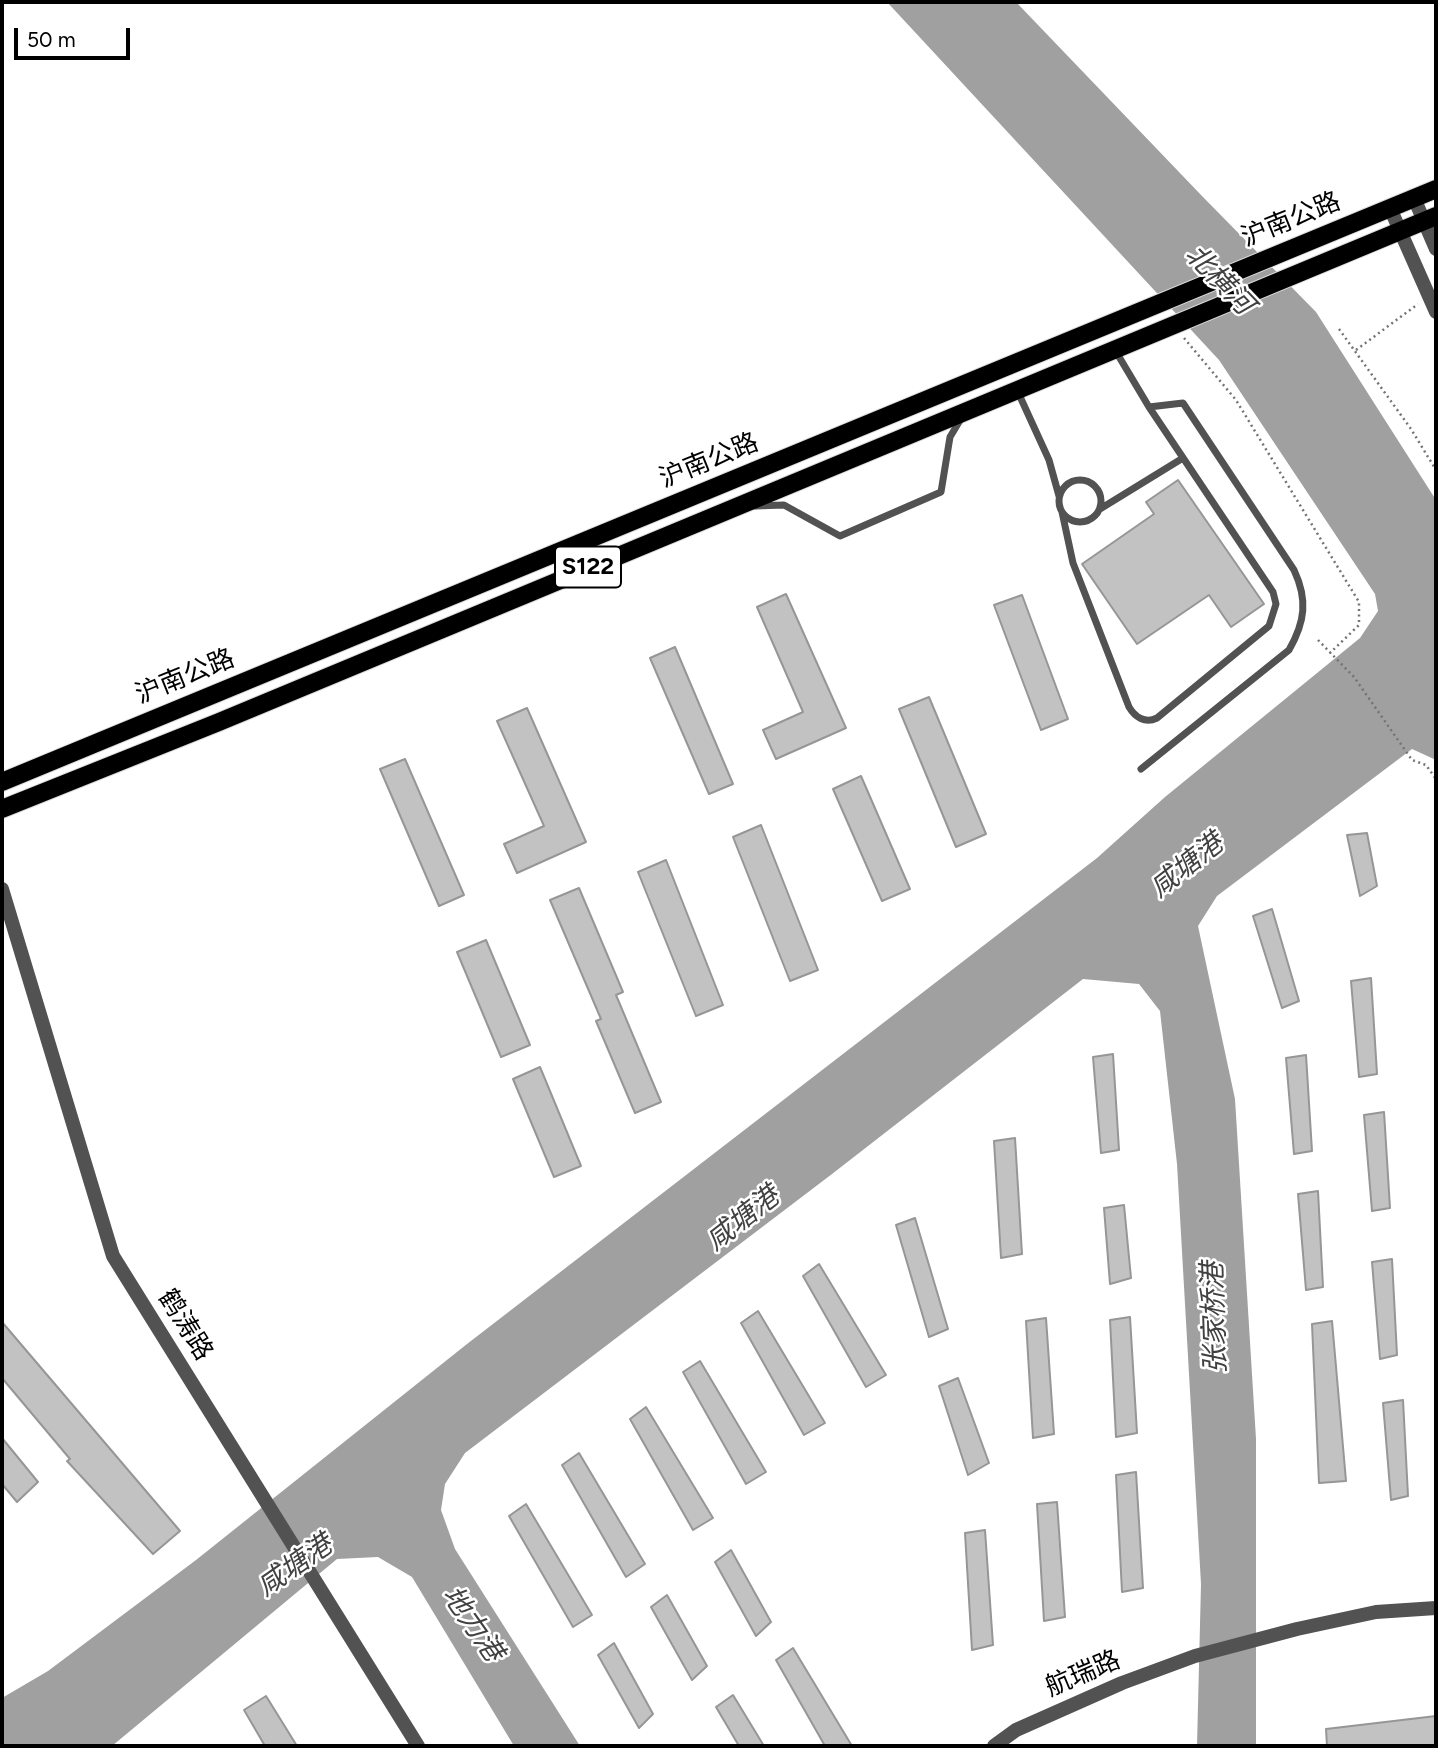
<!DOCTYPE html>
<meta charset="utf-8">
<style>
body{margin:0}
#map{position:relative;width:1438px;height:1748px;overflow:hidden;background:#fff;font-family:Figtree,sans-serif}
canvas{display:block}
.frame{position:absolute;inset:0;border:4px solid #000;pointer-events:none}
.scale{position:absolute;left:14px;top:28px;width:116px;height:32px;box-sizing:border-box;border:4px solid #000;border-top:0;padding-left:9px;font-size:21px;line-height:24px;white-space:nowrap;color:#000;-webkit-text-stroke:5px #fff;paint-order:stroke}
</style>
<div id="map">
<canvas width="1438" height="1748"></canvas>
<div class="frame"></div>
<div class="scale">50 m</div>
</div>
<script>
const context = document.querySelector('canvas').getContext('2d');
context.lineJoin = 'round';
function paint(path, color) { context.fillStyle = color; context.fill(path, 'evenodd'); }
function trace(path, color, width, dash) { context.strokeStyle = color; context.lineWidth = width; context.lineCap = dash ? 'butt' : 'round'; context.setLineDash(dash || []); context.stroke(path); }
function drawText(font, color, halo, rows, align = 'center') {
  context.font = font + ' Figtree,"Noto Sans SC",sans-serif'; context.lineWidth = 5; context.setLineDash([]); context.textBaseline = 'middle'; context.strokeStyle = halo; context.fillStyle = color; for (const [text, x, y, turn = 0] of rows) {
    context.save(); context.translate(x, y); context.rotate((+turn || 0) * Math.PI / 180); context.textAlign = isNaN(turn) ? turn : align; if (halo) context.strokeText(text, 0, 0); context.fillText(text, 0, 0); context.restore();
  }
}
paint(new Path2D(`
 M 887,2 L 1016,2 L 1202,196 L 1316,312 L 1436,500 L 1436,760 L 1412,749 L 1217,896 L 1198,926 L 1235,1099 L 1256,1439 L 1256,1746 L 1197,1746 L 1201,1584 L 1177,1164 L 1160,1011 L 1139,984 L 1083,979 L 832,1174 L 465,1453 L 445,1484 L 441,1510 L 455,1549 L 580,1746 L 514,1746 L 412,1577 L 378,1557 L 337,1559 L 112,1746 L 2,1746 L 2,1698 L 48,1671 L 196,1560 L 467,1344 L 1097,858 L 1165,797 L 1360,638 L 1378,611 L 1375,594 L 1219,360 Z`), '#a0a0a0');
const building = new Path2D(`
 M 1178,480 L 1264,604 L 1231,627 L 1209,595 L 1137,644 L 1082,564 L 1154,514 L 1146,502 Z
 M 786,594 L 846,728 L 776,759 L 763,730 L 803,712 L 757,607 Z
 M 1022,595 L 1068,719 L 1041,730 L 994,605 Z
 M 675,647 L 733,784 L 709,794 L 650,658 Z
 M 929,697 L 986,834 L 956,847 L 899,709 Z
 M 527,708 L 586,842 L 517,873 L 504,844 L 544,826 L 497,721 Z
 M 405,759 L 464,895 L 439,906 L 380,769 Z
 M 861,776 L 910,889 L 882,901 L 833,789 Z
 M 761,825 L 818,970 L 790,981 L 733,837 Z
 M 1367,833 L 1377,886 L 1360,896 L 1347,835 Z
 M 666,860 L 723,1005 L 696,1016 L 638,872 Z
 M 579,888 L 623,992 L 616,995 L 661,1102 L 635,1113 L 596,1021 L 601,1019 L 550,900 Z
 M 1272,909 L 1299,1001 L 1282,1008 L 1253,916 Z
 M 486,940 L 530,1045 L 501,1057 L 457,952 Z
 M 1371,978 L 1377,1074 L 1359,1077 L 1351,981 Z
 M 1113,1054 L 1119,1150 L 1101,1153 L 1093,1057 Z
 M 1306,1055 L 1312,1151 L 1294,1154 L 1286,1058 Z
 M 540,1067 L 581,1166 L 554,1177 L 513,1079 Z
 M 1384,1112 L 1390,1208 L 1372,1211 L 1364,1115 Z
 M 1015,1138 L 1022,1254 L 1001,1258 L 994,1141 Z
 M 1318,1191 L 1323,1287 L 1306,1290 L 1298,1194 Z
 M 1124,1205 L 1131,1278 L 1110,1284 L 1104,1208 Z
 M 915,1218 L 948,1329 L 929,1337 L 896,1225 Z
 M 1392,1259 L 1397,1355 L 1380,1359 L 1372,1262 Z
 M 819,1264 L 886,1375 L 866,1387 L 803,1276 Z
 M 758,1311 L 825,1423 L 804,1435 L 741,1323 Z
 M 1130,1317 L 1137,1433 L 1116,1437 L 1110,1320 Z
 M 1046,1318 L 1054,1434 L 1033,1438 L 1026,1321 Z
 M 1332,1321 L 1346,1481 L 1319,1483 L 1312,1324 Z
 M 2,1322 L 180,1531 L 153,1554 L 67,1461 L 70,1459 L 2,1378 Z
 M 700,1361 L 766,1472 L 746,1484 L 683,1372 Z
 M 958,1378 L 989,1463 L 968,1475 L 939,1386 Z
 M 1403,1400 L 1408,1496 L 1391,1500 L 1383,1403 Z
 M 646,1407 L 713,1518 L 693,1530 L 630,1419 Z
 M 2,1438 L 38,1482 L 17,1502 L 2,1484 Z
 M 579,1453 L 645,1564 L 626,1577 L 562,1465 Z
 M 1136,1472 L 1143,1588 L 1122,1592 L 1116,1475 Z
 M 1057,1502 L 1065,1617 L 1044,1621 L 1037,1504 Z
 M 526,1504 L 592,1615 L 573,1627 L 509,1516 Z
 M 985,1530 L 993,1645 L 972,1650 L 965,1533 Z
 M 731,1550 L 771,1622 L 756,1636 L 715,1562 Z
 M 667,1595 L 707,1666 L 692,1680 L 651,1607 Z
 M 614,1643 L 653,1714 L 639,1728 L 598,1655 Z
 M 793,1648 L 852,1746 L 825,1746 L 776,1660 Z
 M 733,1695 L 764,1746 L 739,1746 L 716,1707 Z
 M 266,1696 L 297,1746 L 265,1746 L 244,1710 Z
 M 1436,1716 L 1436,1746 L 1327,1746 L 1326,1729 Z`);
paint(building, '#c2c2c2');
trace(building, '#969696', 2);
const primary = new Path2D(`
 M 2,782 L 1436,189
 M 2,809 L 219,722 L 1436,216`);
trace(primary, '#dbdbdb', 20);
trace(new Path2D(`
 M 1339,329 L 1411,429 L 1436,470
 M 1184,338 L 1236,400 L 1359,602 L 1359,625 L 1330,653
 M 1356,350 L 1418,304
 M 1318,640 L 1354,677 L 1412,760 L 1426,765 L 1436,779`), '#747474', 2.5, [2, 3.5]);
trace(new Path2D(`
 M 1115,350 L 1149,407 L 1183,403 L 1294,570 C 1308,600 1305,622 1289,650 L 1141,769
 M 1017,390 L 1049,460 L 1059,496
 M1059 501a21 21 0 1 1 42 0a21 21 0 1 1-42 0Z
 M 755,506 L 784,505 L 840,536 L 941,492 L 950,437 L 962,417
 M 1100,509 L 1183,458
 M 1062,512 L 1073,563 L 1129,707 C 1135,717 1145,724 1157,718 L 1269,626 L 1276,604 L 1273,592 L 1149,407`), '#525252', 7);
trace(new Path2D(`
 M 1414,198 L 1436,249
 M 1390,208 L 1436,312
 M 2,889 L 113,1256 L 418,1746
 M 994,1746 L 1016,1730 L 1122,1683 L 1195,1656 L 1297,1629 L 1376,1612 L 1436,1608`), '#525252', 14);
trace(primary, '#000', 18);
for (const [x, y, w] of [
 [588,567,66]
]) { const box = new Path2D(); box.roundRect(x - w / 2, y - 20.5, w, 41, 5); context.fillStyle = '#fff'; context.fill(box); trace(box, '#000', 2); }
drawText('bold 24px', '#000', null, [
 ["S122",588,567]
]);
drawText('26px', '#000', '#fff', [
 ["沪南公路",1291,220,-22],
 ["沪南公路",709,461,-22],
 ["沪南公路",185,677,-22],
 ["鹤涛路",185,1325,58],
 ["航瑞路",1083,1674,-23]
]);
drawText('italic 28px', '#414141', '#fff', [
 ["北横河",1219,280,46],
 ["咸塘港",1187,866,-38],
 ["咸塘港",743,1219,-38],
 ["张家桥港",1215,1318,-92],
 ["咸塘港",295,1566,-35],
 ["地力港",472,1624,55]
]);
</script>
